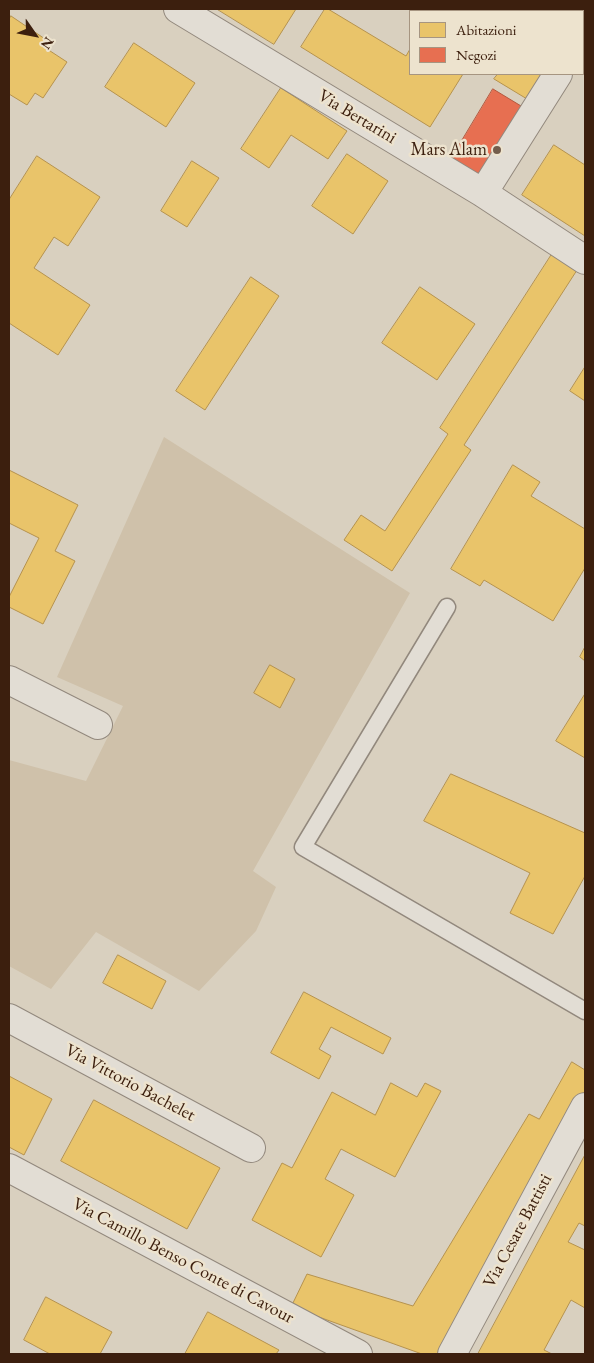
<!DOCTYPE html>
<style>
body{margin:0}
#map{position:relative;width:594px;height:1363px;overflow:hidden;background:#d9d0bf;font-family:"EB Garamond",serif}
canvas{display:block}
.frame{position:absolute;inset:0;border:10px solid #3c1f0e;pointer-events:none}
.legend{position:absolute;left:409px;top:10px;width:175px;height:65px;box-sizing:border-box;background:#ede3ce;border:1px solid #a69581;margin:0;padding:6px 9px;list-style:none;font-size:15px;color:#3c1f0e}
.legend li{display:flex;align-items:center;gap:10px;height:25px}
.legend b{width:25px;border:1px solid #a69581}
.north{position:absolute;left:10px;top:10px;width:50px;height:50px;-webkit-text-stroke:4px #ede3ce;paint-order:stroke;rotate:123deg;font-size:14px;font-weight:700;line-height:20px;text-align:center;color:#3c1f0e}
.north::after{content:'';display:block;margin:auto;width:18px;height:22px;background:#3c1f0e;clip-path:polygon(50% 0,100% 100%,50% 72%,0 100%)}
</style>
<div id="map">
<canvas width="594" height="1363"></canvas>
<div class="frame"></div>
<ul class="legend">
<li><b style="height:14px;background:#e9c46a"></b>Abitazioni</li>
<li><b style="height:14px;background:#e76f51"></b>Negozi</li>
</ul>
<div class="north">N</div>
</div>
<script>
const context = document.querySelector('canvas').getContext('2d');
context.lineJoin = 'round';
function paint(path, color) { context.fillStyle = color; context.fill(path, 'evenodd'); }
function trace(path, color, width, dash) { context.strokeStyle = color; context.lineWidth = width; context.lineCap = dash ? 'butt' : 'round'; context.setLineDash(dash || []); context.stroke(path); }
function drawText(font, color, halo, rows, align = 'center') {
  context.font = font + ' "EB Garamond",serif'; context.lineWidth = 5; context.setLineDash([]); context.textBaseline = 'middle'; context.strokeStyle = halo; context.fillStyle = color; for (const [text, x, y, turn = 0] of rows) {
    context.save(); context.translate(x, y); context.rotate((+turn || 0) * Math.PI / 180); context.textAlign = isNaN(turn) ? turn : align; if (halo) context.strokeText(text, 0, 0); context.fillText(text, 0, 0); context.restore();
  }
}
paint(new Path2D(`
 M 164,437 L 410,593 L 253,871 L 276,887 L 256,931 L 199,991 L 96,932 L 51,989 L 9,966 L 9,760 L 86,781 L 123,706 L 57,677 Z`), '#cfc1aa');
const homes = new Path2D(`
 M 217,9 L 296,9 L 274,44 Z
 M 325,9 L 328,9 L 406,56 L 410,49 L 410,74 L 463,74 L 430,127 L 301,47 Z
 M 435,9 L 508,9 L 512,11 L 433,11 Z
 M 11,16 L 48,41 L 44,47 L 67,62 L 43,98 L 35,93 L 27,105 L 9,94 L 9,20 Z
 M 134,43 L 195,83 L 166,127 L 105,87 Z
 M 498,74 L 550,74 L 532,102 L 494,79 Z
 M 281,88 L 347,131 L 328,159 L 291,135 L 269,168 L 241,149 Z
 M 554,145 L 585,165 L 585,236 L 522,195 Z
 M 347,154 L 388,181 L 353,234 L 312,206 Z
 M 37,156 L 100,197 L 68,246 L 54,237 L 34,268 L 90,305 L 58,355 L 9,323 L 9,200 Z
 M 192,161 L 219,178 L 187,227 L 161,211 Z
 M 554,251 L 579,267 L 464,445 L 471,450 L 392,571 L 344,540 L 361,515 L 385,531 L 448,434 L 440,428 Z
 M 251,277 L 279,296 L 205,410 L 176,391 Z
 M 420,287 L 475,324 L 437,380 L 382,343 Z
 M 585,367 L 585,401 L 570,391 Z
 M 513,465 L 540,482 L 531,496 L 585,529 L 585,568 L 553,621 L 484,580 L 480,586 L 451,569 Z
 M 9,470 L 78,505 L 55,551 L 75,561 L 43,624 L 9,607 L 9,597 L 39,538 L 9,523 Z
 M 585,647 L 585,661 L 580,657 Z
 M 270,665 L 295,679 L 280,708 L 254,693 Z
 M 585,694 L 585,758 L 556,741 Z
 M 451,774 L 585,833 L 585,876 L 553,934 L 510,913 L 530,873 L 424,821 Z
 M 118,955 L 166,981 L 152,1009 L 103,983 Z
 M 304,992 L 391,1038 L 383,1054 L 331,1027 L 319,1049 L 331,1056 L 319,1079 L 271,1053 Z
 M 572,1062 L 585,1070 L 585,1092 L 442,1354 L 422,1354 L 291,1307 L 307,1274 L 413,1306 L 529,1114 L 539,1119 Z
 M 9,1076 L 52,1099 L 24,1155 L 9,1147 Z
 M 391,1083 L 417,1097 L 425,1083 L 441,1091 L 395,1177 L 341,1149 L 325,1179 L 354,1195 L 321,1257 L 252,1220 L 282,1163 L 292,1168 L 332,1092 L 375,1115 Z
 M 94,1100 L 220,1168 L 187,1229 L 61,1161 Z
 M 585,1155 L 585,1226 L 579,1223 L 568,1242 L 585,1250 L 585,1308 L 571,1300 L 544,1350 L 552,1354 L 478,1354 Z
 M 46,1297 L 112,1332 L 100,1354 L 50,1354 L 24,1340 Z
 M 208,1312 L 279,1350 L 276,1354 L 185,1354 Z`);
paint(homes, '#e9c46a');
trace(homes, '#b5924e', 1);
const shops = new Path2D(`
 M 493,89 L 526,109 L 485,179 L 451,159 Z`);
paint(shops, '#e76f51');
trace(shops, '#b4573d', 1);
const lane = new Path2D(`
 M 447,607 L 303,847 L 585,1011`);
const street = new Path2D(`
 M 178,9 L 483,193 L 585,260
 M 583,33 L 585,29
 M 483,193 L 558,74
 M 9,680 L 98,725
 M 9,1018 L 251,1148
 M 9,1168 L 358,1354
 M 452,1354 L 585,1107`);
trace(lane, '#92887d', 19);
trace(street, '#92887d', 30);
trace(lane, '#e2ddd4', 16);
trace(street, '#e2ddd4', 28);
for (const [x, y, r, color] of [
 [497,150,5,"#735d4c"]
]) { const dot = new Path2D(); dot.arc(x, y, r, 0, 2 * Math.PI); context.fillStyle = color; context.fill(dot); trace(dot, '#ede3ce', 2); }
drawText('18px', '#3c1f0e', '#ede3ce', [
 ["Via Bertarini",357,117,31],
 ["Via Vittorio Bachelet",130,1083,28],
 ["Via Cesare Battisti",518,1231,-62],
 ["Via Camillo Benso Conte di Cavour",183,1261,28]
]);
drawText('18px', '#3c1f0e', '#ede3ce', [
 ["Mars Alam",487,150]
], 'right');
</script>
